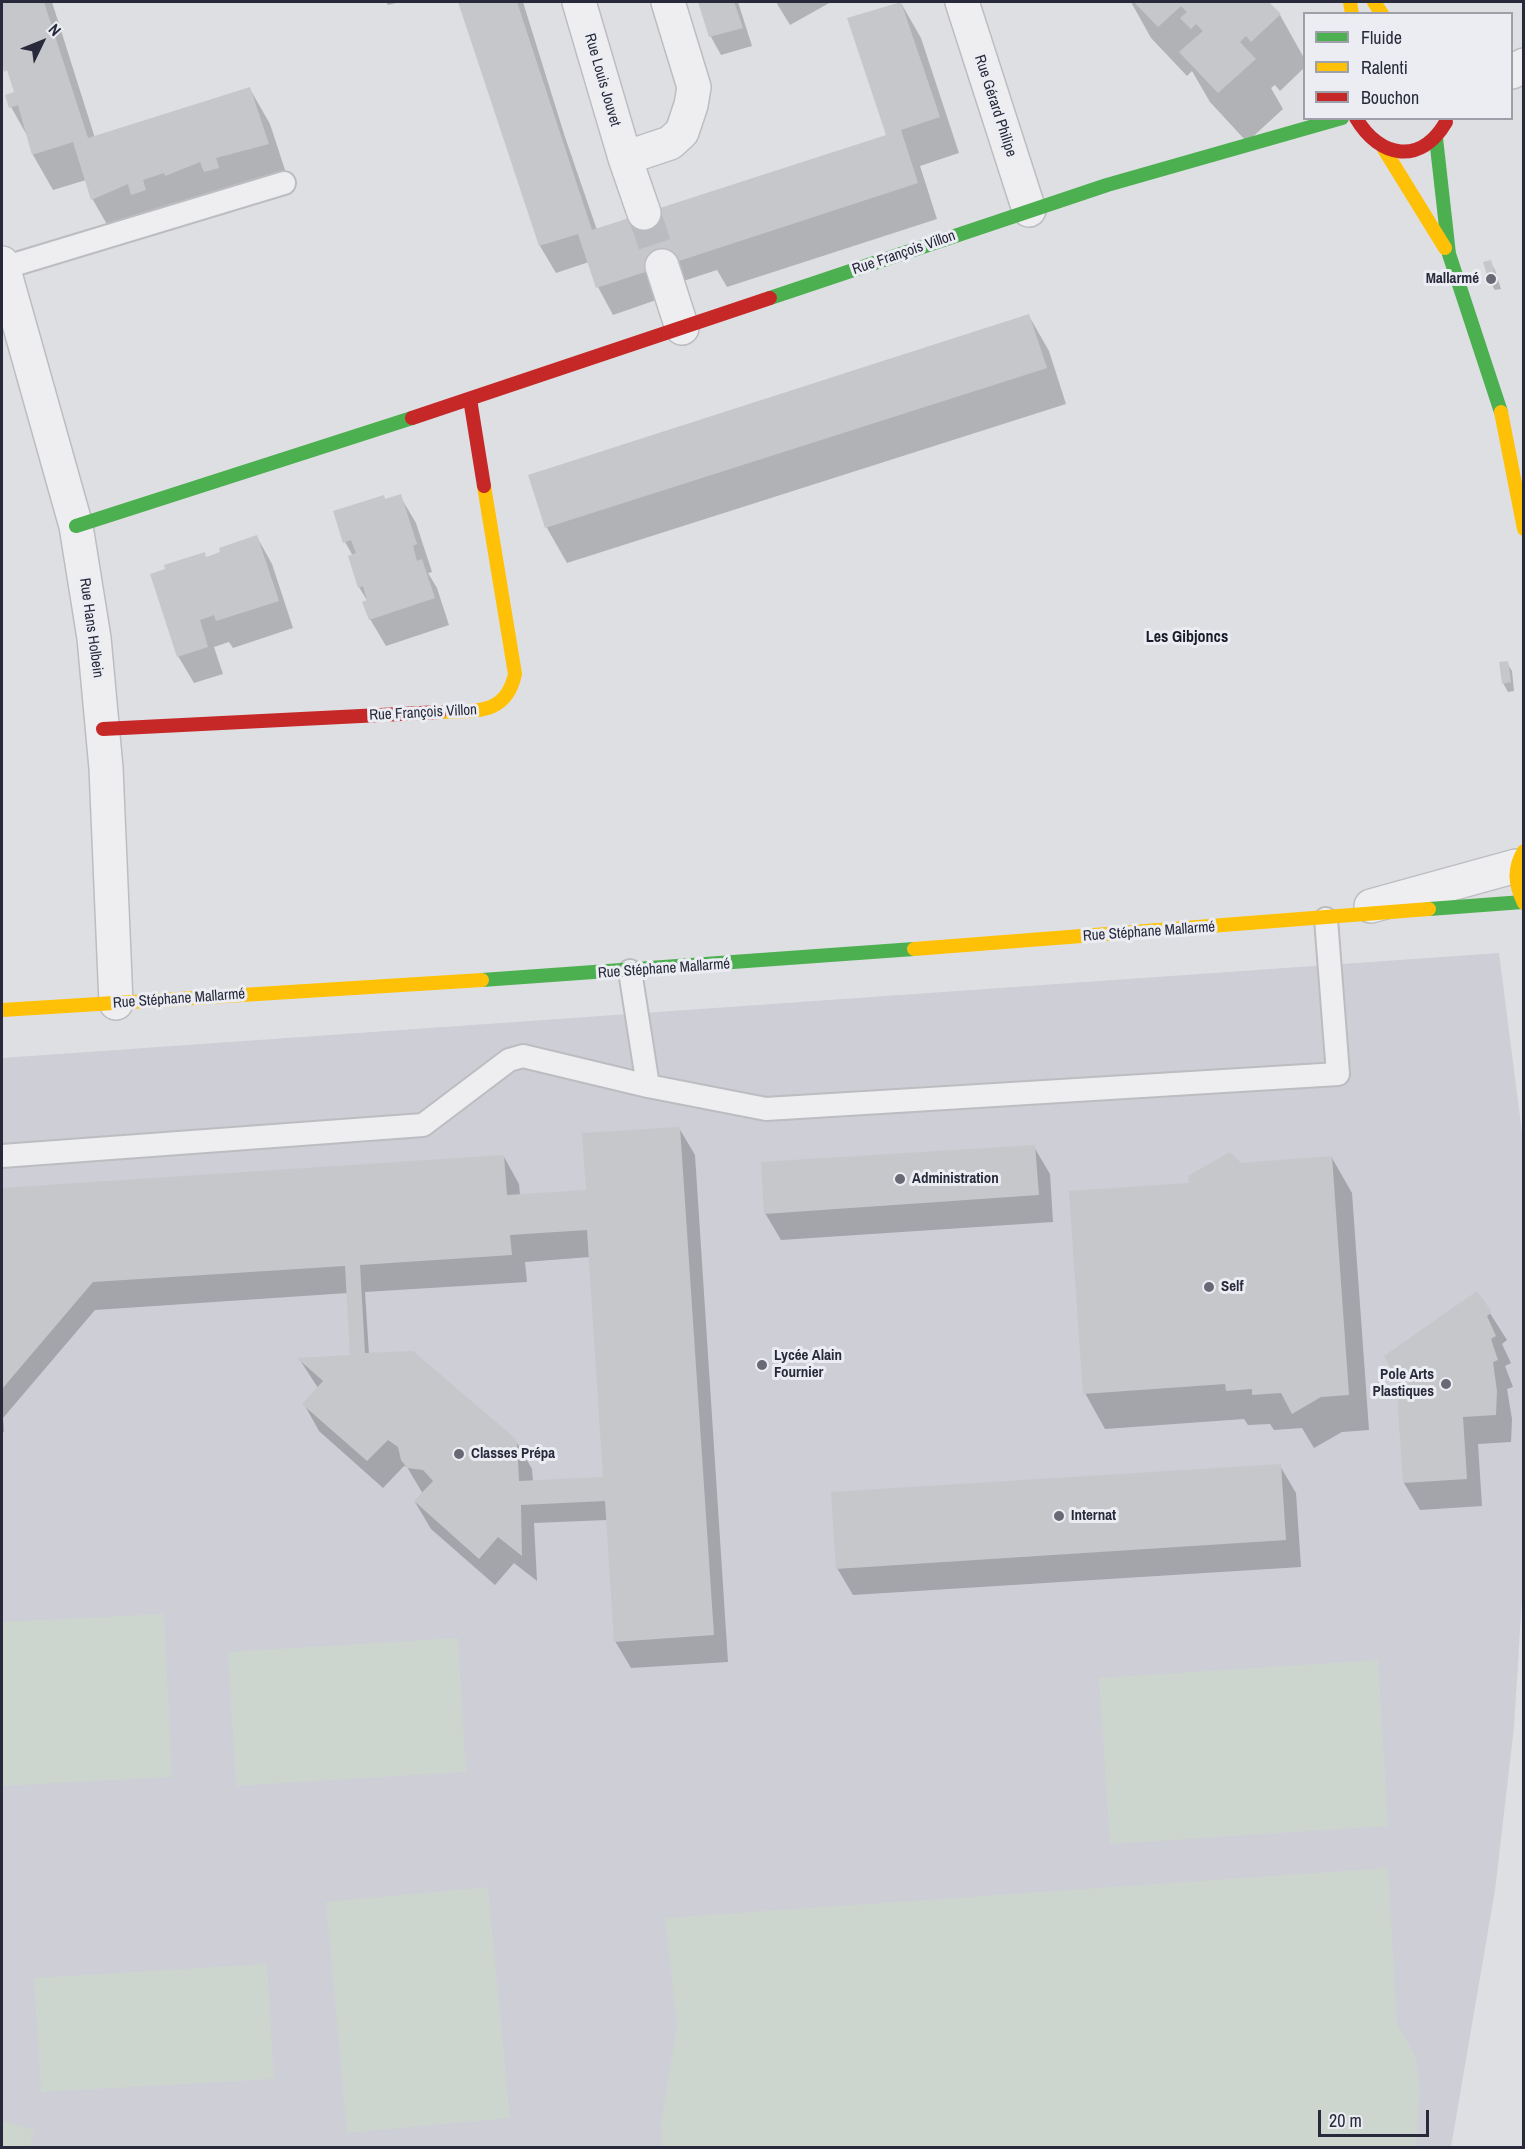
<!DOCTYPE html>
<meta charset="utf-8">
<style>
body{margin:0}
#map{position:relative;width:1525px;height:2149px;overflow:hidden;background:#dedfe3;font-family:"Archivo Narrow",sans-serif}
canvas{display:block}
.frame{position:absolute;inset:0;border:3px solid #28293a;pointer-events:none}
.legend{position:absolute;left:1303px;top:12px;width:210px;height:108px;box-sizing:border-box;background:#ebedf3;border:2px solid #9d9fa9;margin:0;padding:8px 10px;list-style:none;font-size:18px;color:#28293a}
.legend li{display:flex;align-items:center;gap:12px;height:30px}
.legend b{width:30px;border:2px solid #9d9fa9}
.north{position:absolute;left:12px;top:12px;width:60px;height:60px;-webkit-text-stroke:4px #ebedf3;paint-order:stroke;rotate:47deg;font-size:16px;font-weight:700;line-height:24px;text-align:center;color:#28293a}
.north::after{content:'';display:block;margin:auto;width:21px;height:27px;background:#28293a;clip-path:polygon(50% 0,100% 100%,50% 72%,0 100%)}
.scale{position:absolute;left:1318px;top:2110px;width:111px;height:27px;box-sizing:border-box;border:3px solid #28293a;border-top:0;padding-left:8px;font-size:18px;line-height:21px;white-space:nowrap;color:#28293a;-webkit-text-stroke:4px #ebedf3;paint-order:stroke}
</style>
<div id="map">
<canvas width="1525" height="2149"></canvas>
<div class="frame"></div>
<ul class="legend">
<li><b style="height:8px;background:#4caf50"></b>Fluide</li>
<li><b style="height:8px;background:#ffc107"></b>Ralenti</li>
<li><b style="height:8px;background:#c62828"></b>Bouchon</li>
</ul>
<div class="north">N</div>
<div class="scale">20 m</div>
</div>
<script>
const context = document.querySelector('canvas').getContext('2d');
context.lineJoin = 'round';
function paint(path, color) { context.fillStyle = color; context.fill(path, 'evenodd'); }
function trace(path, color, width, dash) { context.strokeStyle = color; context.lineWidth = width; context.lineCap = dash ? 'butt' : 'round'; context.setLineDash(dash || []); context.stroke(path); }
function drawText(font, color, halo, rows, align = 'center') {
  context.font = font + ' "Archivo Narrow",sans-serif'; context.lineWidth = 6; context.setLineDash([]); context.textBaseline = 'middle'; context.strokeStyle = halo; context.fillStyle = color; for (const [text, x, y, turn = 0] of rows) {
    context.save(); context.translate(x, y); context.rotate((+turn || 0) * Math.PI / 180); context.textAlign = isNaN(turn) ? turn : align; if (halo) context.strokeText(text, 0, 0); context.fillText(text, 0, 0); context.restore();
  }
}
paint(new Path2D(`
 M 1499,953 L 1524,1148 L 1523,1582 L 1514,1727 L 1495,1890 L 1451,2147 L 2,2148 L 2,1058 Z`), '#cdced6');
paint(new Path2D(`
 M 164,1614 L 172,1777 L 2,1786 L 2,1622 Z
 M 458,1638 L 466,1772 L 236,1786 L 228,1652 Z
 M 1378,1660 L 1388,1826 L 1110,1844 L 1099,1678 Z
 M 1388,1868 L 1397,2024 L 1415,2055 L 1420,2087 L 1416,2147 L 662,2147 L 661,2123 L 677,2025 L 665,1918 Z
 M 488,1887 L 510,2118 L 347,2133 L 326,1902 Z
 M 267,1964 L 274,2079 L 41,2092 L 34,1978 Z
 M 2,2121 L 34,2130 L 30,2147 L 2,2147 Z`), '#ccd6cf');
paint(new Path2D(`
 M 2,2 L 52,2 L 95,138 L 250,89 L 270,124 L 288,179 L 113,235 L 93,200 L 86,180 L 53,190 L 33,155 L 29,139 L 11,107 L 16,93 L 2,56 Z
 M 386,2 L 400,2 L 388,5 Z
 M 460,2 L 523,2 L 565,137 L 597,230 L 888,136 L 901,3 L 921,38 L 959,153 L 920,166 L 937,219 L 727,287 L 717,270 L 659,289 L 662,298 L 613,315 L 598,287 L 589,262 L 556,273 L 540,246 Z
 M 699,2 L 738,2 L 752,46 L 721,55 L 711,37 Z
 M 776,2 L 831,2 L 790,25 Z
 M 1131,2 L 1267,2 L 1280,15 L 1304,58 L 1304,68 L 1280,91 L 1275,85 L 1271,88 L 1283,109 L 1247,142 L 1210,102 L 1192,71 L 1187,76 L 1151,38 Z
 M 1490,261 L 1495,270 L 1501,289 L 1495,290 L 1490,282 Z
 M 1029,316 L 1049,351 L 1066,404 L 567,563 L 547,528 L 530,476 Z
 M 400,496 L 416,523 L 432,572 L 428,573 L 437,588 L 449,625 L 386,646 L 370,619 L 368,602 L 359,587 L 353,556 L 345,542 L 335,512 Z
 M 257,537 L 272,564 L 293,628 L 233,648 L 229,642 L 214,647 L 223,674 L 194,683 L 178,656 L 206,558 Z
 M 1507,663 L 1512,671 L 1514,691 L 1508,692 L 1503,683 Z
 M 679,1128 L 695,1155 L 728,1662 L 631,1668 L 615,1641 L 607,1520 L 534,1523 L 537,1581 L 514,1563 L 495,1585 L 431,1529 L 415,1502 L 423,1494 L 407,1467 L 404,1466 L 383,1488 L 319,1431 L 304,1404 L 318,1388 L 300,1360 L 353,1356 L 348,1293 L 95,1310 L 3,1418 L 4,1431 L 2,1434 L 2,1190 L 504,1157 L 519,1184 L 520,1195 L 587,1191 ZM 590,1257 L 605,1478 L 533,1482 L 532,1469 L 516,1441 L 369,1355 L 365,1292 L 527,1282 L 525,1262 Z
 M 1034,1147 L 1050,1174 L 1053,1222 L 781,1240 L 765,1213 Z
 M 1332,1158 L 1352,1193 L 1369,1430 L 1342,1432 L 1314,1448 L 1302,1428 L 1274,1430 L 1270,1424 L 1248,1425 L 1244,1419 L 1105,1429 L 1085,1393 L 1190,1184 L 1241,1164 Z
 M 1477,1293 L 1507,1340 L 1502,1344 L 1511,1363 L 1505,1366 L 1513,1387 L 1507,1389 L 1512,1419 L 1511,1442 L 1478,1444 L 1482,1506 L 1420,1510 L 1404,1483 Z
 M 1280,1466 L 1296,1493 L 1301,1567 L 853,1595 L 837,1568 Z`), '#0003');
paint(new Path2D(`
 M 2,2 L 44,2 L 88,138 L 250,87 L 269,144 L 216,158 L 219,168 L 204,172 L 200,162 L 165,176 L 164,173 L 143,180 L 146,190 L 131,195 L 128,184 L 91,200 L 73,142 L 32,155 L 18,105 L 9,108 L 5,95 L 14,92 L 7,70 L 4,72 L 2,63 Z
 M 458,2 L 517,2 L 592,230 L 886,135 L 847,18 L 901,2 L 940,117 L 901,130 L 918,183 L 596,288 L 578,234 L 539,246 Z
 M 698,2 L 734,2 L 743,28 L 709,37 Z
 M 1134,2 L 1269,2 L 1281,14 L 1251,42 L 1246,36 L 1240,42 L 1256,59 L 1218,93 L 1179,52 L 1203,31 L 1196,24 L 1191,29 L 1180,18 L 1187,12 L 1181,6 L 1158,27 Z
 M 1491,260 L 1497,280 L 1489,282 L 1483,262 Z
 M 1029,314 L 1047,368 L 545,528 L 528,475 Z
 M 401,494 L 417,544 L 413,546 L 417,561 L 422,559 L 435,598 L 369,620 L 362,602 L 367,600 L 363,586 L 358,588 L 348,556 L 356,553 L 351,540 L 343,543 L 333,511 L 384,495 L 385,499 Z
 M 257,535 L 279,601 L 216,621 L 214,615 L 200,620 L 208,647 L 177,657 L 150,574 L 165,569 L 164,565 L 205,552 L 206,557 L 220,552 L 219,548 Z
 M 1508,661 L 1511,682 L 1502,684 L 1499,662 Z
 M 680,1127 L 714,1635 L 614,1642 L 605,1501 L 521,1505 L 522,1556 L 498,1537 L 479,1559 L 414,1501 L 433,1481 L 423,1470 L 407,1468 L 401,1460 L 398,1447 L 388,1440 L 367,1461 L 302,1404 L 323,1381 L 297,1358 L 350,1355 L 345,1266 L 93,1282 L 2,1389 L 2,1188 L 504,1155 L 507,1195 L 586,1190 L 582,1133 ZM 587,1230 L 603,1477 L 519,1481 L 517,1440 L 413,1351 L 365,1353 L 360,1265 L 512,1255 L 510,1235 Z
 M 1035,1145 L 1039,1195 L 764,1214 L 761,1162 Z
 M 1230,1152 L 1241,1163 L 1332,1156 L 1349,1395 L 1321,1397 L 1292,1414 L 1281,1393 L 1252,1395 L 1252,1389 L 1226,1391 L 1225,1384 L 1083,1394 L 1069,1191 L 1189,1183 L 1188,1176 Z
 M 1477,1291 L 1492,1312 L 1487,1316 L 1496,1336 L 1491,1339 L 1498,1360 L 1493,1362 L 1497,1391 L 1496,1415 L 1463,1417 L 1467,1479 L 1403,1483 L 1396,1377 L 1384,1356 Z
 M 1281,1464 L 1286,1540 L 836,1569 L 831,1492 Z`), '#c6c7cb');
trace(new Path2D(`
 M 644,213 L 662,266`), '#babbc1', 33, [33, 16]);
const lane = new Path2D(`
 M 3,268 L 284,183
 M 630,971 L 648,1086 L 766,1109 L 1338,1074 L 1326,919
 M 2,1156 L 423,1125 L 509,1060 L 523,1056 L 648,1086`);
const street = new Path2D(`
 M 579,2 L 625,158 L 670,143 L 682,132 L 691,105 L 694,87 L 668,2
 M 962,2 L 1029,210
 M 1512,72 L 1524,65
 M 625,158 L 644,213
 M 2,263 L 76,526 L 94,638 L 106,768 L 116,1003
 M 662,266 L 682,328
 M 1371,906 L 1516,866`);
trace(lane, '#bcbdc1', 26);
trace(street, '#bcbdc1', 36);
trace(lane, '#eeeef0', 22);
trace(street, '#eeeef0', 33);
trace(new Path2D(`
 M 1436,138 L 1449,254 L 1501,412
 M 770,298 L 1107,185 L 1342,118
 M 76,526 L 412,418
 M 1429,909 L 1523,902
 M 482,980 L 914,949`), '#4caf50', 14);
trace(new Path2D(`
 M 1350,2 L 1352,14
 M 1374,2 L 1382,14
 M 1384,149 L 1445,248
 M 1501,412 L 1524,529
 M 440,712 C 475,710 506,716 515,674 L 484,486
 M 1524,851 C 1513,869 1515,885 1524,903
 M 914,949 L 1429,909
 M 2,1010 L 482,980`), '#ffc107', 14);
trace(new Path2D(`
 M 1356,118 C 1380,159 1421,165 1446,122
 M 470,399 L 484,486
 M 412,418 L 770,298
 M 103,729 L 440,712`), '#c62828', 14);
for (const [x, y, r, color] of [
 [1491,279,6,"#686975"],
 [900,1179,6,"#686975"],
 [1209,1287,6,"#686975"],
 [762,1365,6,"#686975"],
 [1446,1384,6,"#686975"],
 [459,1454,6,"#686975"],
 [1059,1516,6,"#686975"]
]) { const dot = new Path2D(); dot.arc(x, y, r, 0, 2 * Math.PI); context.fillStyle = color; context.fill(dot); trace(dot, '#ebedf3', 2); }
drawText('15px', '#28293a', '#ebedf3', [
 ["Rue Louis Jouvet",602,80,74],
 ["Rue Gérard Philipe",995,106,72],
 ["Rue François Villon",904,253,-19],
 ["Rue Hans Holbein",91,628,82],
 ["Rue François Villon",423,713,-3],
 ["Rue Stéphane Mallarmé",1149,932,-4],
 ["Rue Stéphane Mallarmé",664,969,-4],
 ["Rue Stéphane Mallarmé",179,999,-4]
]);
drawText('bold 15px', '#28293a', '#ebedf3', [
 ["Mallarmé",1479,279,"right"],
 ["Administration",912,1179],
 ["Self",1221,1287],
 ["Lycée Alain",774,1356],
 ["Fournier",774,1373],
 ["Pole Arts",1434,1375,"right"],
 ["Plastiques",1434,1392,"right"],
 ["Classes Prépa",471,1454],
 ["Internat",1071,1516]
], 'left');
drawText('bold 16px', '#1a1b2a', '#ebedf3', [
 ["Les Gibjoncs",1187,638]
]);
</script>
